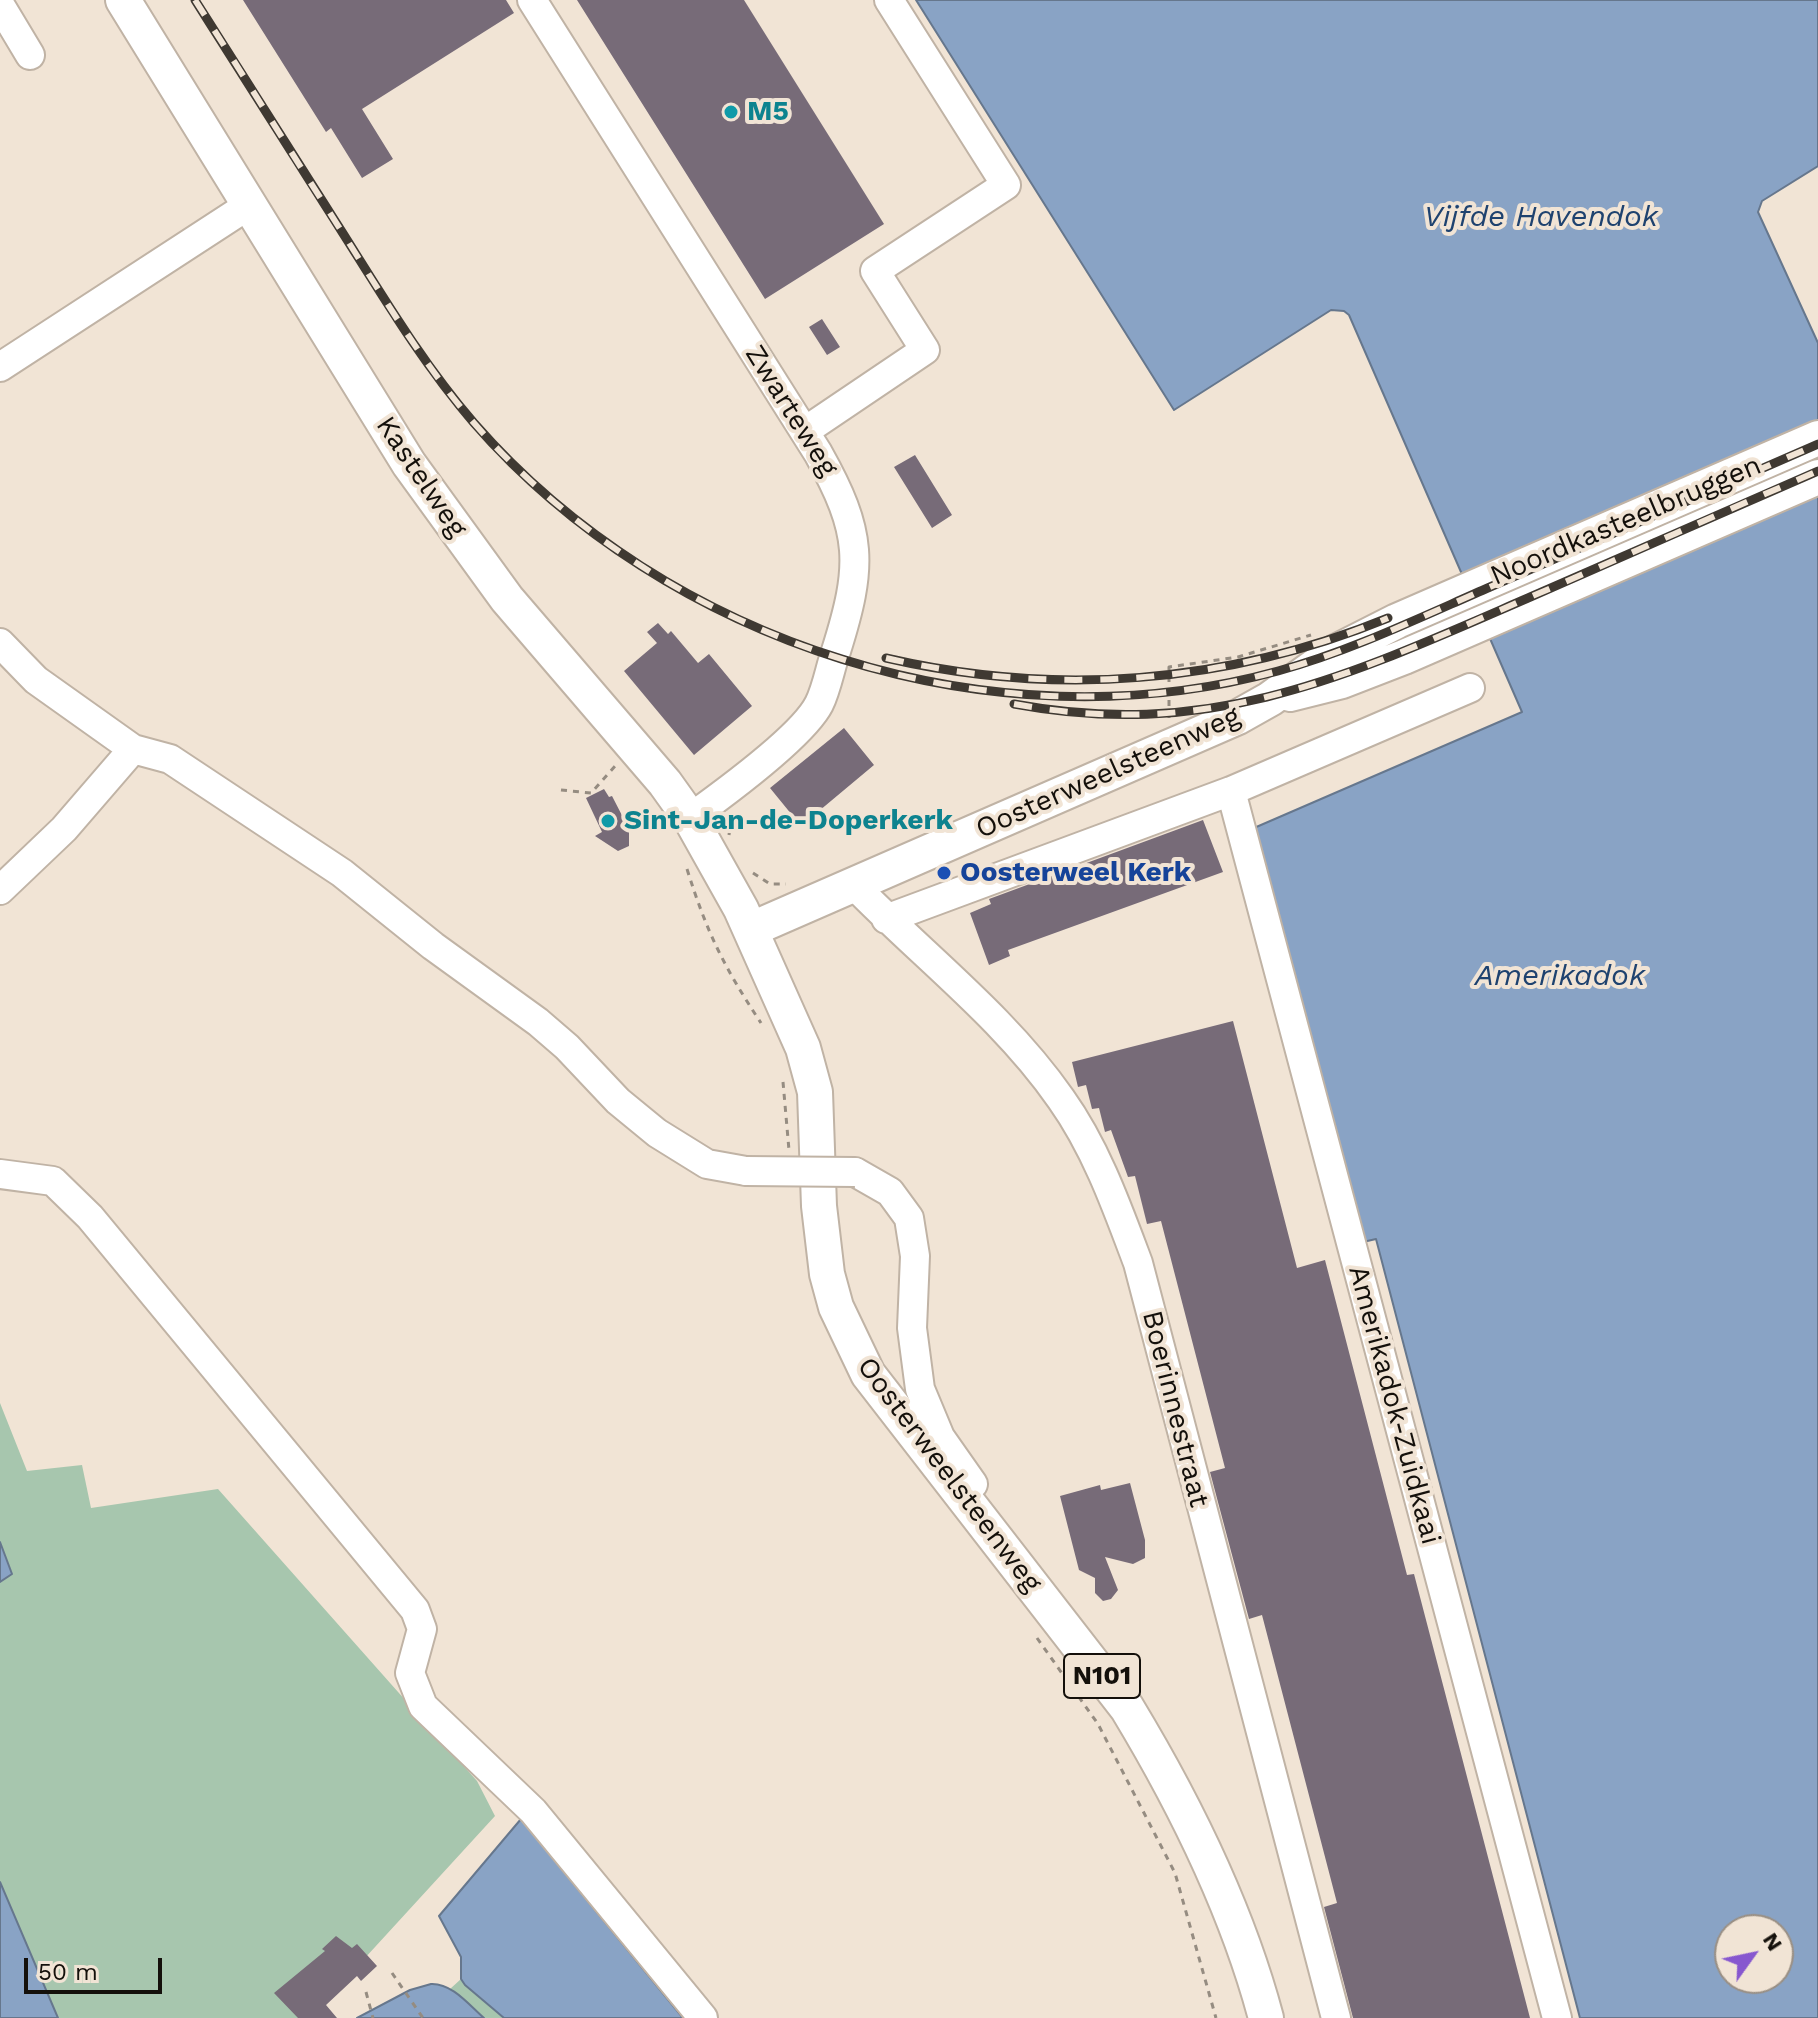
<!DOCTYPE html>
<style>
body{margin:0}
#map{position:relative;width:1818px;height:2018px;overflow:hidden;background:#f1e4d5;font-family:"Work Sans",sans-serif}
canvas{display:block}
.north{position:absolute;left:1714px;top:1914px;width:80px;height:80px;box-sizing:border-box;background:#f1e4d5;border:2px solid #998f84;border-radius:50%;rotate:57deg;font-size:22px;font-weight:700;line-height:32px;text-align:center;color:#14100b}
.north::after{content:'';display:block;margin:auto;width:28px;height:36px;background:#8757cf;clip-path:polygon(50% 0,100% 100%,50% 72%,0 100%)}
.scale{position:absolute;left:24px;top:1958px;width:138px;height:36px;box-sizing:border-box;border:4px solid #14100b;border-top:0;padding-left:10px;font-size:24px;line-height:28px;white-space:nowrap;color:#14100b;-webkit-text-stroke:6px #f1e4d5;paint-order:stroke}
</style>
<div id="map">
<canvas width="1818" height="2018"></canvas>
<div class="north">N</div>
<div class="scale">50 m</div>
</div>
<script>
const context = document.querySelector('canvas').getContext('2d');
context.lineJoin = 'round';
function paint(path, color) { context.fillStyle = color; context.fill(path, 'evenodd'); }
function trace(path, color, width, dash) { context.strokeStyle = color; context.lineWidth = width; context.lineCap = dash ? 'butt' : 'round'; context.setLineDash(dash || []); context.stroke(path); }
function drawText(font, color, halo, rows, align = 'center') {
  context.font = font + ' "Work Sans",sans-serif'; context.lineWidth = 8; context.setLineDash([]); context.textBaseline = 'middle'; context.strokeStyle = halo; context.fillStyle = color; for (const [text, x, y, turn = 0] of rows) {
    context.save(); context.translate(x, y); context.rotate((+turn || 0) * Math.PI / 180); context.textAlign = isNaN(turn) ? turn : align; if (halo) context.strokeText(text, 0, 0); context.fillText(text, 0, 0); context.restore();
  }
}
paint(new Path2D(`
 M 0,1403 L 27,1471 L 82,1465 L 91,1508 L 218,1489 L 477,1781 L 495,1816 L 310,2018 L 58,2018 L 0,1882 L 0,1582 L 12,1573 L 0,1542 Z
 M 461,1979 L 465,1985 L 504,2018 L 484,2018 L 450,1989 Z`), '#a7c6ae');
const water = new Path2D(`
 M 916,0 L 1818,0 L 1818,166 L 1762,201 L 1758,212 L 1818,343 L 1818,2018 L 1580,2018 L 1376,1239 L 1363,1242 L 1254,828 L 1522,712 L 1349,315 L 1344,311 L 1331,310 L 1174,410 ZM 1730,1930 L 1778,1930 L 1778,1978 L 1730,1978 Z
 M 0,1542 L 12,1574 L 0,1582 Z
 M 521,1819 L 683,2018 L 504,2018 L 465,1985 L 461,1979 L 461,1957 L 439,1916 Z
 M 0,1882 L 58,2018 L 0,2018 Z
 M 431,1984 C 452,1983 469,2005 484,2018 L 357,2018 L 410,1990 Z`);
paint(water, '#89a3c5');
trace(water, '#66778d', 2);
paint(new Path2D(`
 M 243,0 L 506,0 L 514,13 L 362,109 L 393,159 L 362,178 L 331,128 L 326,132 Z
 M 577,0 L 744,0 L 884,224 L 765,299 Z
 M 822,319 L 840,347 L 827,355 L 809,327 Z
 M 915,455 L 952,515 L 932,528 L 894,467 Z
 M 658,623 L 668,634 L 671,631 L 698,663 L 709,654 L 752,706 L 694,755 L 624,671 L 657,643 L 647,632 Z
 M 844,728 L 874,765 L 801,826 L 770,788 Z
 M 604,789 L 609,797 L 612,796 L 629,829 L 629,846 L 618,851 L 595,836 L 602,832 L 586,798 Z
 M 1203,820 L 1223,872 L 1008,950 L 1010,956 L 989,965 L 970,913 L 991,904 L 989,899 Z
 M 1233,1021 L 1297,1268 L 1325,1260 L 1407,1575 L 1414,1574 L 1530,2018 L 1353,2018 L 1324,1907 L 1337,1903 L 1262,1615 L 1249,1619 L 1210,1472 L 1225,1468 L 1161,1221 L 1147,1224 L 1135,1176 L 1128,1177 L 1111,1130 L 1105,1132 L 1099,1108 L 1092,1109 L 1086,1085 L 1078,1087 L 1072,1062 Z
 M 1130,1483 L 1145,1540 L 1145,1558 L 1133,1564 L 1105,1557 L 1118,1590 L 1111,1599 L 1103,1601 L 1095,1593 L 1095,1578 L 1079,1570 L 1060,1496 L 1100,1485 L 1101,1490 Z
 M 336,1936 L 352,1948 L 357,1944 L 377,1966 L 361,1981 L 357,1976 L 326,2005 L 337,2018 L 298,2018 L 274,1993 L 325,1951 L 322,1949 Z`), '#776b78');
const minor = new Path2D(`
 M 532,0 L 818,453 C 863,533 863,565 836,651 C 830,668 827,688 819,704 C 802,737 722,795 690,818
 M 0,5 L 30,55
 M 0,367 L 249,205
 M 805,431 L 925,350 L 875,271 L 1006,185 L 889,0
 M 0,643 L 36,680 L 133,749
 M 1231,791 L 1557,2018
 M 854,885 C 923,956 1004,1017 1061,1099 C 1096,1148 1117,1207 1138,1263 L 1336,2018
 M 0,890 L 64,829 L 133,749 L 170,759 L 342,873 L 433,946 L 538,1022 L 567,1047 L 618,1101 L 657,1133 L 707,1164 L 746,1171
 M 886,919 L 1231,791 L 1470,688
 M 855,1172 L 890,1192 L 909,1218 L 915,1256 L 912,1328 L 920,1389 L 940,1437 L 973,1484
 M 0,1174 L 53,1181 L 90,1217 L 415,1610 L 422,1629 L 410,1673 L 423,1706 L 533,1811 L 703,2018`);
const major = new Path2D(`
 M 123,0 L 409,464 L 507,599 L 665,783 L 690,818 L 741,909 L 803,1048 L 815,1092 L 819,1206 L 827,1274 L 836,1307 L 868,1374 L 1127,1708 C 1185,1804 1237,1909 1266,2018
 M 1290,694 L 1342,681 L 1404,657 L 1818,477
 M 752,929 L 1238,717 L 1270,699 L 1332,654 L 1397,621 L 1818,438`);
trace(minor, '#c0b3a5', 32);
trace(major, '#c0b3a5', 38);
trace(new Path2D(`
 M 1169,718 L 1169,667 L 1238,657 L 1311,635
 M 561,790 L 591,793 L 616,765
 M 729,835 L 731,819
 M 687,869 C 707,933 724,967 761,1023
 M 753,873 L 770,884 L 786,884
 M 783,1082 L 789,1150
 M 1037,1638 L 1098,1724 L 1175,1873 L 1216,2018
 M 392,1973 L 423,2018
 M 366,1992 L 373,2018`), '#958c81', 3, [6, 6]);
trace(minor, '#fff', 28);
trace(major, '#fff', 34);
const rail = new Path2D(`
 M 195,0 C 245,78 294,157 344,235 C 385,300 424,365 474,423 C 667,644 994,749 1278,671 C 1351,651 1421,617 1490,587 C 1599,539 1709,492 1818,444
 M 886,658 C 1055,697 1227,684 1388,618
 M 1014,704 C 1214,741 1350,675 1528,598 C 1625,556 1721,513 1818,471`);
trace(rail, '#3f3932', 9);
trace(rail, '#f1e4d5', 6, [18]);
const minorBridge = new Path2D(`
 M 746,1171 L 855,1172`);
trace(minorBridge, '#c0b3a5', 32, []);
trace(minorBridge, '#fff', 28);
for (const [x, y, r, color] of [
 [731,112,8,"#0f9aa8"],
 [608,821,8,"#0f9aa8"],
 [944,873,8,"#1a4fb4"]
]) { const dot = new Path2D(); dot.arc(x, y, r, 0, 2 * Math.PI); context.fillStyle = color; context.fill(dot); trace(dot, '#f1e4d5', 3); }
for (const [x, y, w] of [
 [1102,1676,76]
]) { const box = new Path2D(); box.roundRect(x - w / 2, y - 22, w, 44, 6); context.fillStyle = '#f1e4d5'; context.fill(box); trace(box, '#14100b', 2); }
drawText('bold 26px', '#14100b', null, [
 ["N101",1102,1676]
]);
drawText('bold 28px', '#0d838f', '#f1e4d5', [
 ["M5",747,112],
 ["Sint-Jan-de-Doperkerk",624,821]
], 'left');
drawText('28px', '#14100b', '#f1e4d5', [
 ["Zwarteweg",791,411,58],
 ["Kastelweg",421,477,56],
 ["Noordkasteelbruggen",1626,521,-23],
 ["Oosterweelsteenweg",1108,773,-24],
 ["Amerikadok-Zuidkaai",1394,1405,75],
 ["Boerinnestraat",1175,1409,76],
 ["Oosterweelsteenweg",949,1475,53]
]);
drawText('bold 28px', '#164399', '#f1e4d5', [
 ["Oosterweel Kerk",960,873]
], 'left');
drawText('italic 30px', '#1e426f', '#f1e4d5', [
 ["Vijfde Havendok",1541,217],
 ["Amerikadok",1560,976]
]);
</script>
